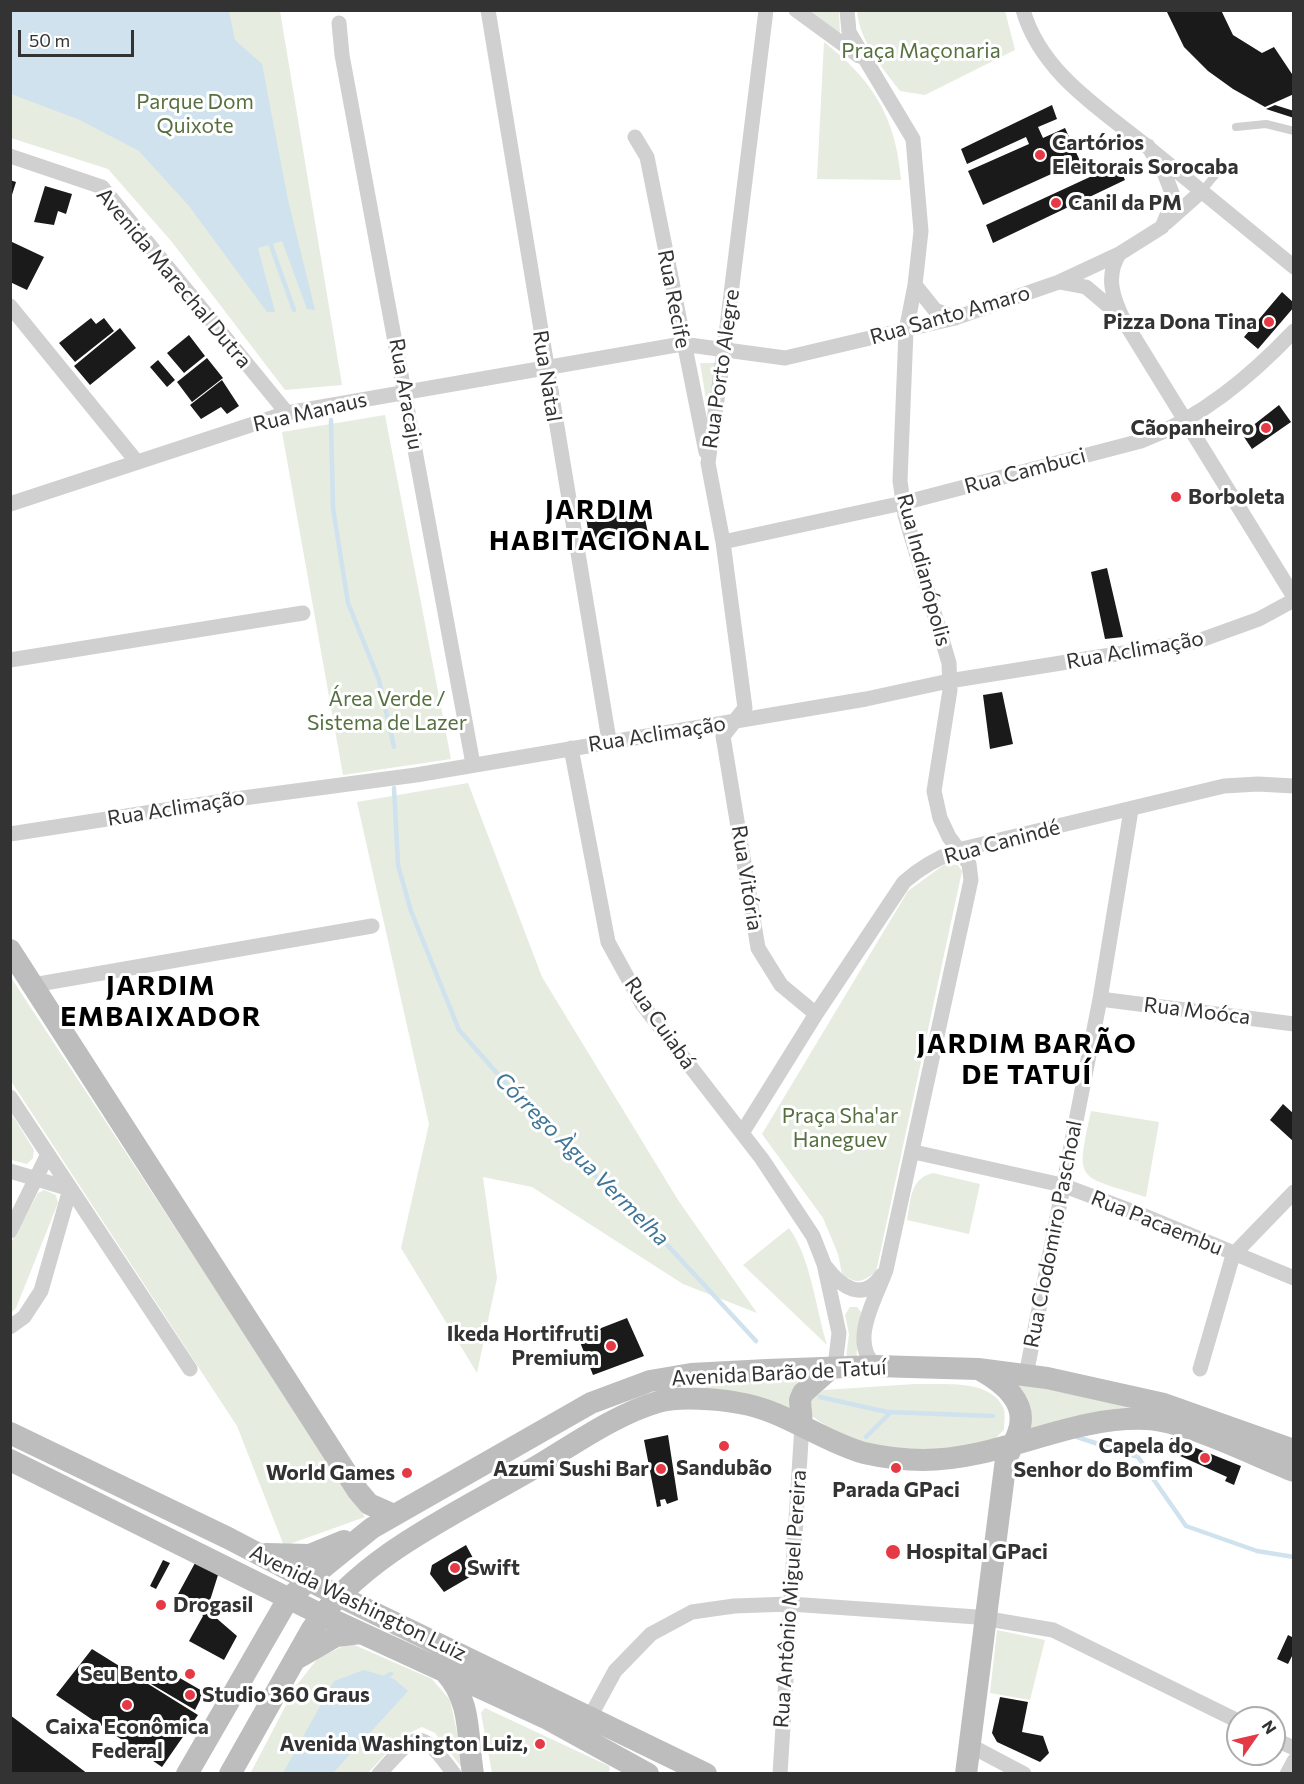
<!DOCTYPE html>
<meta charset="utf-8">
<style>
body{margin:0}
#map{position:relative;width:1304px;height:1784px;overflow:hidden;background:#fff;font-family:Commissioner,sans-serif}
canvas{display:block}
.frame{position:absolute;inset:0;border:12px solid #333;pointer-events:none}
.north{position:absolute;left:1226px;top:1706px;width:60px;height:60px;box-sizing:border-box;background:#fff;border:2px solid #adadad;border-radius:50%;rotate:56deg;font-size:16px;font-weight:700;line-height:24px;text-align:center;color:#333}
.north::after{content:'';display:block;margin:auto;width:21px;height:27px;background:#e63946;clip-path:polygon(50% 0,100% 100%,50% 72%,0 100%)}
.scale{position:absolute;left:18px;top:30px;width:116px;height:27px;box-sizing:border-box;border:3px solid #333;border-top:0;padding-left:8px;font-size:18px;line-height:21px;white-space:nowrap;color:#333;-webkit-text-stroke:4px #fff;paint-order:stroke}
</style>
<div id="map">
<canvas width="1304" height="1784"></canvas>
<div class="frame"></div>
<div class="north">N</div>
<div class="scale">50 m</div>
</div>
<script>
const context = document.querySelector('canvas').getContext('2d');
context.lineJoin = 'round';
function paint(path, color) { context.fillStyle = color; context.fill(path, 'evenodd'); }
function trace(path, color, width, dash) { context.strokeStyle = color; context.lineWidth = width; context.lineCap = dash ? 'butt' : 'round'; context.setLineDash(dash || []); context.stroke(path); }
function drawText(font, color, halo, rows, align = 'center') {
  context.font = font + ' Commissioner,sans-serif'; context.lineWidth = 6; context.setLineDash([]); context.textBaseline = 'middle'; context.strokeStyle = halo; context.fillStyle = color; for (const [text, x, y, turn = 0] of rows) {
    context.save(); context.translate(x, y); context.rotate((+turn || 0) * Math.PI / 180); context.textAlign = isNaN(turn) ? turn : align; if (halo) context.strokeText(text, 0, 0); context.fillText(text, 0, 0); context.restore();
  }
}
paint(new Path2D(`
 M 807,10 L 839,11 L 840,35 Z
 M 10,11 L 280,11 L 342,385 L 285,390 L 172,242 L 108,169 L 11,138 Z
 M 857,11 L 1005,11 L 1015,50 L 925,95 L 900,91 C 881,66 860,42 857,11 Z
 M 824,42 C 873,80 896,118 901,180 L 817,179 Z
 M 700,363 L 720,363 L 709,418 Z
 M 385,415 L 451,759 L 343,775 L 282,432 Z
 M 468,783 L 542,977 L 678,1200 L 757,1313 L 683,1284 L 532,1187 L 483,1177 L 497,1278 L 477,1373 L 401,1248 L 429,1124 L 357,802 Z
 M 945,864 L 958,865 L 962,871 L 876,1272 C 862,1282 857,1285 842,1274 L 838,1254 L 823,1218 L 762,1134 L 908,891 Z
 M 10,976 L 365,1517 L 284,1546 L 237,1426 L 11,1081 Z
 M 1091,1111 L 1159,1122 L 1146,1197 C 1077,1175 1075,1184 1091,1111 Z
 M 11,1113 L 34,1150 L 33,1158 L 27,1164 L 11,1160 Z
 M 933,1173 L 980,1184 L 969,1234 L 907,1220 C 911,1200 910,1178 933,1173 Z
 M 44,1190 L 56,1195 L 58,1203 L 16,1308 L 11,1313 L 11,1243 L 38,1193 Z
 M 789,1228 C 811,1258 816,1310 827,1345 L 743,1265 Z
 M 850,1307 L 857,1307 L 861,1312 L 856,1359 L 846,1358 L 849,1334 L 845,1315 Z
 M 799,1379 L 793,1391 L 794,1411 L 705,1390 L 706,1383 Z
 M 1009,1381 L 1168,1415 L 1023,1433 Z
 M 915,1384 C 941,1385 989,1378 1003,1407 C 1006,1413 1004,1423 1004,1430 C 1000,1433 995,1440 990,1442 C 983,1446 971,1446 963,1448 C 910,1459 855,1449 812,1416 L 811,1399 L 824,1390 Z
 M 997,1630 L 1045,1640 L 1030,1700 L 990,1693 Z
 M 350,1643 L 432,1679 L 450,1700 L 466,1773 L 435,1733 L 422,1727 L 401,1737 L 368,1773 L 250,1774 L 296,1686 L 318,1658 Z
 M 485,1708 L 609,1766 L 610,1770 L 607,1774 L 492,1773 L 481,1713 Z`), '#e6ecdf');
paint(new Path2D(`
 M 11,10 L 229,11 L 235,40 L 262,64 L 288,200 L 315,310 L 307,309 L 282,241 L 258,248 L 275,312 L 267,312 L 189,206 L 139,151 L 80,120 L 11,94 Z
 M 364,1670 L 394,1679 L 408,1691 L 333,1773 L 283,1773 L 334,1681 Z`), '#cfe2ee');
trace(new Path2D(`
 M 269,240 L 294,310
 M 331,420 L 333,508 L 348,603 L 379,680 L 394,747
 M 394,788 L 398,865 L 411,911 L 459,1030 L 548,1131 L 658,1235 L 756,1341
 M 820,1397 L 887,1412 L 993,1416
 M 866,1437 L 891,1412
 M 1077,1437 L 1138,1457 L 1186,1526 L 1257,1551 L 1294,1557
 M 382,1679 L 391,1674`), '#cfe2ee', 4.5);
paint(new Path2D(`
 M 1166,10 L 1221,10 L 1233,35 L 1262,53 L 1274,47 L 1294,77 L 1294,94 L 1265,107 L 1233,89 L 1208,71 L 1184,47 Z
 M 1052,105 L 1057,119 L 1038,127 L 1043,138 L 1065,128 L 1080,161 L 983,205 L 968,171 L 1029,144 L 1026,137 L 967,164 L 961,149 Z
 M 1275,105 L 1294,111 L 1294,118 L 1266,109 Z
 M 1118,164 L 1125,180 L 993,243 L 986,225 Z
 M 10,180 L 16,182 L 11,198 L 10,198 Z
 M 45,186 L 72,194 L 66,214 L 58,211 L 54,225 L 34,222 Z
 M 10,241 L 44,257 L 27,290 L 10,282 Z
 M 1282,292 L 1294,303 L 1294,307 L 1258,349 L 1244,337 Z
 M 91,318 L 96,324 L 104,318 L 114,331 L 75,362 L 59,343 Z
 M 120,328 L 136,348 L 90,385 L 74,366 Z
 M 189,335 L 205,356 L 184,373 L 167,353 Z
 M 207,358 L 223,378 L 192,402 L 177,382 Z
 M 158,360 L 175,380 L 167,387 L 150,367 Z
 M 222,380 L 239,406 L 227,414 L 221,407 L 201,419 L 190,405 Z
 M 1279,405 L 1291,422 L 1252,449 L 1242,434 Z
 M 643,509 L 648,533 L 590,542 L 586,517 Z
 M 1107,568 L 1123,637 L 1105,639 L 1091,572 Z
 M 1002,692 L 1013,744 L 990,749 L 983,695 Z
 M 1283,1104 L 1294,1114 L 1294,1142 L 1270,1120 Z
 M 627,1318 L 644,1356 L 593,1375 L 578,1337 Z
 M 668,1435 L 678,1500 L 667,1504 L 665,1499 L 660,1500 L 661,1506 L 657,1507 L 644,1440 Z
 M 1171,1438 L 1241,1466 L 1234,1485 L 1225,1481 L 1227,1477 L 1178,1455 L 1179,1451 L 1168,1445 Z
 M 466,1545 L 480,1571 L 444,1592 L 430,1574 L 432,1565 Z
 M 163,1560 L 170,1563 L 156,1589 L 150,1586 Z
 M 195,1563 L 218,1575 L 207,1610 L 237,1636 L 224,1660 L 189,1641 L 203,1616 L 197,1607 L 177,1596 Z
 M 1288,1635 L 1294,1638 L 1294,1652 L 1288,1664 L 1277,1659 Z
 M 92,1649 L 198,1715 L 162,1767 L 56,1695 Z
 M 159,1666 L 204,1692 L 195,1710 L 151,1684 Z
 M 1000,1697 L 1028,1702 L 1022,1732 L 1043,1736 L 1049,1753 L 1040,1762 L 997,1742 L 992,1733 Z
 M 10,1715 L 88,1774 L 10,1774 Z`), '#1a1a1a');
trace(new Path2D(`
 M 1236,127 L 1266,124 L 1294,131
 M 1202,191 L 1222,167`), '#d0d0d0', 8);
trace(new Path2D(`
 M 488,10 L 609,740
 M 766,10 L 724,351 L 708,463 L 723,542 L 745,708 L 723,736 L 758,948 L 781,985 L 816,1014
 M 796,10 L 859,56
 M 847,10 L 849,32 L 913,139 L 921,231 L 915,285 L 906,331 L 900,481 L 905,515 L 949,663 L 950,690 L 934,791 L 940,818 L 949,837 L 969,864 L 971,880 L 886,1270 C 876,1298 848,1343 876,1366
 M 1023,10 C 1042,76 1106,112 1155,153 C 1202,191 1248,229 1294,267
 M 339,23 L 342,55 L 473,764
 M 635,137 L 647,157 L 706,452
 M 10,156 L 102,187 L 287,413
 M 1166,223 L 1202,191
 M 1119,254 C 1105,277 1113,298 1124,321 L 1294,597
 M 1059,282 L 1086,287 L 1118,314
 M 915,285 L 935,310 L 955,318
 M 10,306 L 137,462
 M 10,504 L 287,413 L 682,344 L 785,358 L 955,318 L 1059,282 L 1119,254 L 1162,227 L 1174,198 L 1165,175 L 1148,146
 M 723,542 L 903,503 L 1141,441 C 1201,418 1250,377 1294,331
 M 10,660 L 303,613
 M 571,748 L 608,942 L 642,1004 L 762,1159 L 813,1236 L 824,1264 L 839,1333 L 836,1358 L 830,1369
 M 10,834 L 243,798 L 416,775 L 866,699 L 949,681 L 1198,641 L 1259,619 L 1294,600
 M 33,985 L 372,926
 M 1100,999 L 1294,1024
 M 10,1097 L 190,1369
 M 742,1133 L 816,1014 L 904,882 C 921,867 937,858 958,850 L 1224,786 L 1258,784 L 1294,786
 M 914,1152 L 1062,1185 L 1142,1215 L 1294,1278
 M 10,1171 L 70,1189
 M 10,1231 L 48,1154
 M 826,1267 C 841,1287 863,1303 882,1275
 M 10,1327 L 24,1317 L 41,1291 L 70,1189
 M 1200,1369 L 1233,1255 L 1294,1192
 M 1026,1375 L 1100,999 L 1131,810
 M 590,1717 L 615,1671 L 651,1634 L 692,1612 L 734,1606 L 790,1604 L 977,1617 L 1053,1630 L 1238,1721
 M 1274,1739 L 1294,1748
 M 971,1746 L 1024,1774
 M 379,1774 C 417,1732 419,1726 454,1774
 M 780,1774 L 802,1425
 M 1287,1774 L 1294,1761`), '#d0d0d0', 15);
trace(new Path2D(`
 M 10,950 L 358,1491 L 369,1504 L 394,1515
 M 802,1425 L 800,1400 L 803,1393 L 830,1369
 M 10,1433 L 228,1538 L 339,1596 L 706,1774
 M 10,1460 L 322,1615 L 548,1719 L 648,1774
 M 266,1554 L 310,1555 L 344,1541
 M 296,1659 L 336,1636 L 360,1633
 M 445,1672 C 472,1701 467,1737 473,1774
 M 187,1774 L 288,1599 L 325,1566 L 372,1528 L 591,1403 L 650,1381 L 691,1374 L 767,1370 L 876,1366 L 978,1369 L 1047,1378 L 1164,1404 L 1294,1450
 M 230,1774 L 312,1629 C 361,1555 460,1512 534,1468 C 573,1445 614,1415 658,1402 C 678,1396 718,1399 739,1403 C 784,1410 821,1441 864,1453 C 882,1457 905,1460 923,1460 C 1000,1460 1069,1416 1146,1419 C 1185,1420 1255,1456 1294,1471
 M 966,1774 L 1006,1459 C 1010,1450 1015,1442 1018,1433 C 1029,1404 1005,1384 982,1371`), '#bdbdbd', 22);
for (const [x, y, r, color] of [
 [1040,155,6,"#e63946"],
 [1056,203,6,"#e63946"],
 [1269,322,6,"#e63946"],
 [1266,428,6,"#e63946"],
 [1176,497,6,"#e63946"],
 [611,1346,6,"#e63946"],
 [724,1446,6,"#e63946"],
 [1205,1458,6,"#e63946"],
 [896,1468,6,"#e63946"],
 [661,1469,6,"#e63946"],
 [407,1473,6,"#e63946"],
 [893,1552,8,"#e63946"],
 [455,1568,6,"#e63946"],
 [161,1605,6,"#e63946"],
 [190,1674,6,"#e63946"],
 [190,1695,6,"#e63946"],
 [127,1705,6,"#e63946"],
 [540,1744,6,"#e63946"]
]) { const dot = new Path2D(); dot.arc(x, y, r, 0, 2 * Math.PI); context.fillStyle = color; context.fill(dot); trace(dot, '#fff', 2); }
drawText('21px', '#56703f', '#fff', [
 ["Praça Maçonaria",921,51],
 ["Parque Dom",195,102],
 ["Quixote",195,126],
 ["Área Verde /",387,699],
 ["Sistema de Lazer",387,723],
 ["Praça Sha'ar",840,1116],
 ["Haneguev",840,1140]
]);
drawText('bold 21px', '#333', '#fff', [
 ["Cartórios",1052,143,"left"],
 ["Eleitorais Sorocaba",1052,167,"left"],
 ["Canil da PM",1068,203,"left"],
 ["Pizza Dona Tina",1257,322],
 ["Cãopanheiro",1254,428],
 ["Borboleta",1188,497,"left"],
 ["Ikeda Hortifruti",599,1334],
 ["Premium",599,1358],
 ["Capela do",1193,1446],
 ["Senhor do Bomfim",1193,1470],
 ["Sandubão",724,1468,"center"],
 ["Azumi Sushi Bar",649,1469],
 ["World Games",395,1473],
 ["Parada GPaci",896,1490,"center"],
 ["Hospital GPaci",906,1552,"left"],
 ["Swift",467,1568,"left"],
 ["Drogasil",173,1605,"left"],
 ["Seu Bento",178,1674],
 ["Studio 360 Graus",202,1695,"left"],
 ["Caixa Econômica",127,1727,"center"],
 ["Federal",127,1751,"center"],
 ["Avenida Washington Luiz,",528,1744]
], 'right');
drawText('21px', '#333', '#fff', [
 ["Avenida Marechal Dutra",174,278,50],
 ["Rua Recife",674,299,79],
 ["Rua Santo Amaro",950,315,-16],
 ["Rua Porto Alegre",721,369,-82],
 ["Rua Natal",547,376,81],
 ["Rua Aracaju",406,394,80],
 ["Rua Manaus",310,412,-13],
 ["Rua Cambuci",1025,471,-15],
 ["Rua Indianópolis",924,570,75],
 ["Rua Aclimação",1135,650,-10],
 ["Rua Aclimação",657,734,-9],
 ["Rua Aclimação",176,808,-9],
 ["Rua Canindé",1002,842,-15],
 ["Rua Vitória",747,878,81],
 ["Rua Moóca",1197,1011,7],
 ["Rua Cuiabá",660,1023,55],
 ["Rua Pacaembu",1157,1223,22],
 ["Rua Clodomiro Paschoal",1053,1234,-79],
 ["Avenida Barão de Tatuí",779,1373,-3],
 ["Rua Antônio Miguel Pereira",790,1599,-86],
 ["Avenida Washington Luiz",358,1603,26]
]);
drawText('italic 22px', '#3f7597', '#fff', [
 ["Córrego Àgua Vermelha",582,1159,45]
]);
context.letterSpacing = '1.5px';
drawText('bold 27px', '#000', '#fff', [
 ["JARDIM",600,510],
 ["HABITACIONAL",600,541],
 ["JARDIM",161,986],
 ["EMBAIXADOR",161,1017],
 ["JARDIM BARÃO",1027,1044],
 ["DE TATUÍ",1027,1075]
]);
context.letterSpacing = '0px';
</script>
